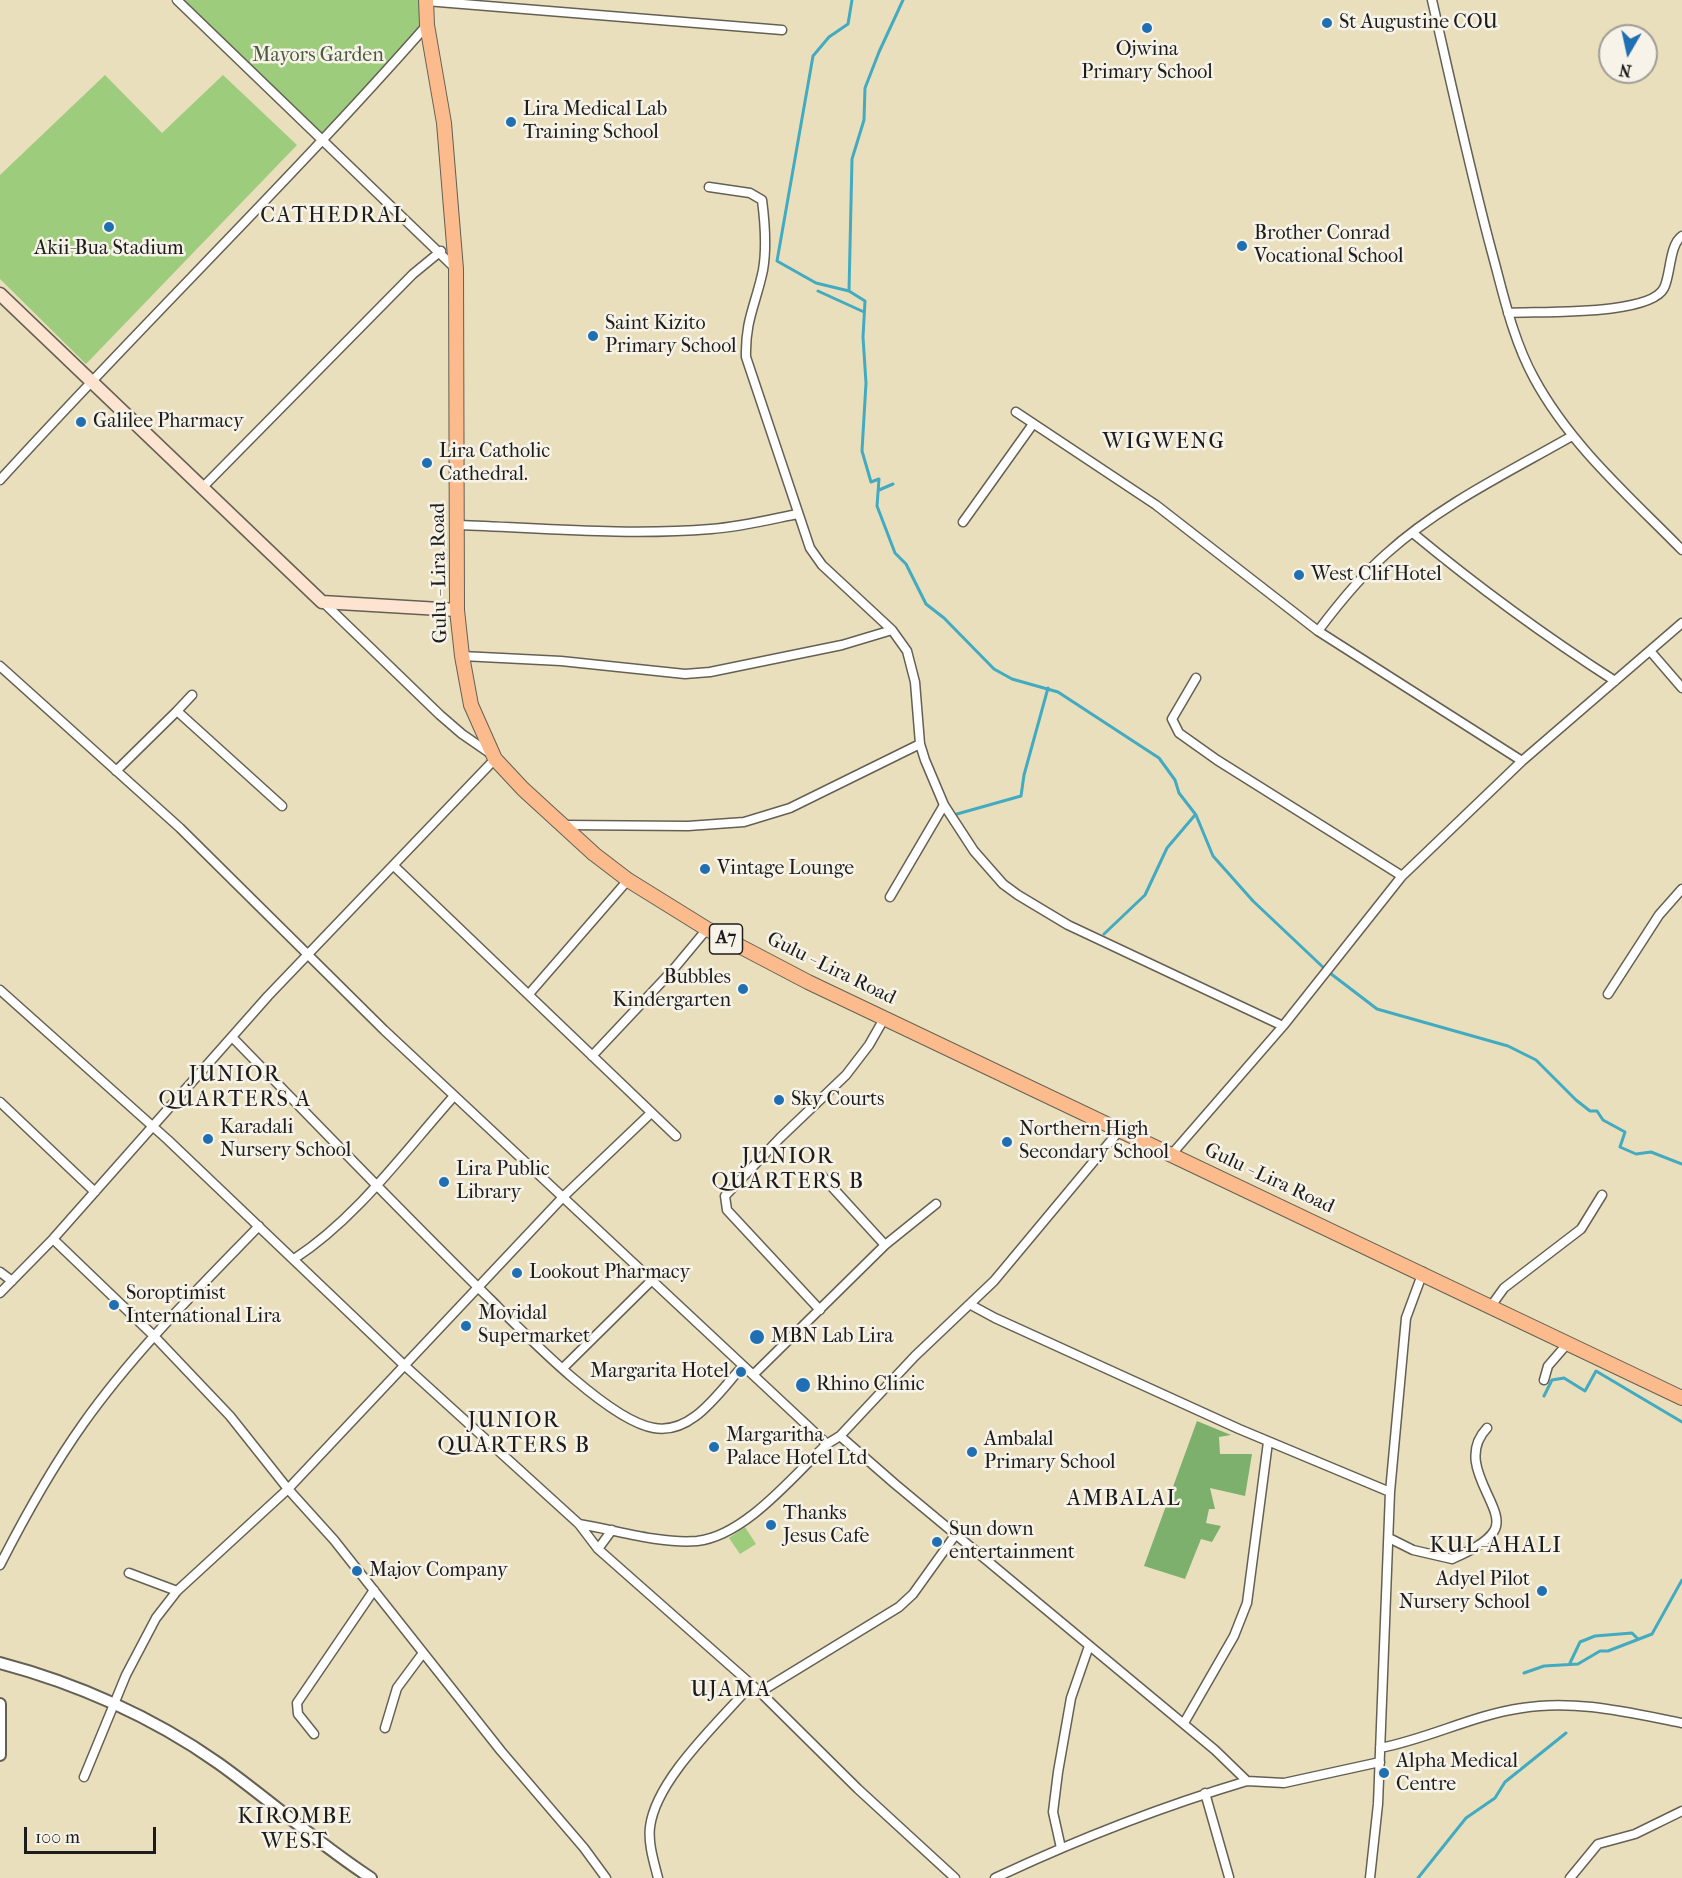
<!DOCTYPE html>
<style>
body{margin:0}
#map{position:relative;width:1682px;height:1878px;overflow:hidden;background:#eadfbc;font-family:"IM FELL French Canon",serif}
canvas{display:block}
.north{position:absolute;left:1598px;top:24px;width:60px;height:60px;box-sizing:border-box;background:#f7f3e8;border:2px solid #9f9d96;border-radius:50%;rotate:189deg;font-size:16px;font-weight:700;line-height:24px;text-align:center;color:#1c1c1c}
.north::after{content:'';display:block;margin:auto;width:21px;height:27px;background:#1f6fb2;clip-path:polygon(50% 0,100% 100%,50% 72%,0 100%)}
.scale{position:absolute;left:24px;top:1827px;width:132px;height:27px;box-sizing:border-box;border:3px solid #1c1c1c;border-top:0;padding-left:8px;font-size:18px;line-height:21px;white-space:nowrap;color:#1c1c1c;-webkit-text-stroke:4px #f7f3e8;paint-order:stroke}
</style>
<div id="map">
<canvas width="1682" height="1878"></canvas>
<div class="north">N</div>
<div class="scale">100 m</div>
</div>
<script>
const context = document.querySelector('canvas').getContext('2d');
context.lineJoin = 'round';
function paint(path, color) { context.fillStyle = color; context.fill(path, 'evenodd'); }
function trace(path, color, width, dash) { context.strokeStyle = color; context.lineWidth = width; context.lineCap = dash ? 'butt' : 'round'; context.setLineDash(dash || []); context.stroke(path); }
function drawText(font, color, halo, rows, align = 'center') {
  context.font = font + ' "IM FELL French Canon",serif'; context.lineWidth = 5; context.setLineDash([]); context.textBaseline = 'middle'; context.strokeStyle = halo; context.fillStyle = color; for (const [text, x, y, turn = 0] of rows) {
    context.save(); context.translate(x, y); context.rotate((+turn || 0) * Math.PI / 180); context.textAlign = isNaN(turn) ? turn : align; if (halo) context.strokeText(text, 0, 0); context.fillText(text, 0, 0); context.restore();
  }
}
paint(new Path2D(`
 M 181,0 L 427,0 L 428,17 L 323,138 Z
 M 105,75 L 162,133 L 223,75 L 297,145 L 86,364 L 0,279 L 0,175 Z
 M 745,1527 L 756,1544 L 740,1554 L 729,1538 Z`), '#9ccc7c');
paint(new Path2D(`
 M 1197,1421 L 1231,1435 L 1219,1437 L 1220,1454 L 1252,1454 L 1245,1496 L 1210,1488 L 1215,1509 L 1209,1509 L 1206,1523 L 1221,1526 L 1212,1542 L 1201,1539 L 1185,1579 L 1144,1566 Z`), '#7db06c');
trace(new Path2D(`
 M 903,0 L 879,52 L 865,88 L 864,120 L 852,159 L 849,291 L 865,301 L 863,337 L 866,383 L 862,451 L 871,482 L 879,479 L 877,506 L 895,553 L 906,564 L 926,604 L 944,618 L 994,669 L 1012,679 L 1058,692 L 1159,758 L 1175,780 L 1179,793 L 1196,815 L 1213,856 L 1253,901 L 1326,970 L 1377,1009 L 1508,1046 L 1536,1060 L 1576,1100 L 1590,1111 L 1597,1111 L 1603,1120 L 1625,1132 L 1620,1147 L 1636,1154 L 1651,1152 L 1682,1164
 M 818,291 L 864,312
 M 849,291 L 816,283 L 777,261 L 813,56 L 829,37 L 848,24 L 852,0
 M 879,490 L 893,484
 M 957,814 L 1021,796 L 1024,775 L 1048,688
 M 1104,934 L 1145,895 L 1167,848 L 1195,815
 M 1544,1396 L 1552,1380 L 1564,1378 L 1585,1391 L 1596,1371 L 1682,1422
 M 1570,1663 L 1580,1642 L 1595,1636 L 1632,1633 L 1638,1639
 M 1524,1673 L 1544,1666 L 1578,1664 L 1600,1651 L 1608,1651 L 1652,1634 L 1682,1580
 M 1418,1878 L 1466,1818 L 1495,1798 L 1505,1782 L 1566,1733`), '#42abc1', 3);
const minor = new Path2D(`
 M 177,0 L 456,269
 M 1432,0 C 1451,83 1469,166 1491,249 C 1503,292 1512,338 1534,378 C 1570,445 1630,497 1682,550
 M 426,1 L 782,30
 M 709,187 L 750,193 L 762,200 C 765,223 767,247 763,270 C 756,304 745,320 746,357 L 810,548 L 822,565 L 892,630 L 907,651 L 915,682 L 920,744 L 925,760 L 944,805 L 974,851 L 1003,884 L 1018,895 L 1068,925 L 1283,1026
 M 1508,313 C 1539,311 1650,316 1664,288 C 1671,274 1669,245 1682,236
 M 1016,412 L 1156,505 L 1318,631 L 1522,761
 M 0,480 C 140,326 290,181 427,25
 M 204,486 L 413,274 L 441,251
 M 963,522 L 1033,424
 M 459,525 C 542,528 627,536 711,529 C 740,527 768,520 797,514
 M 1414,534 C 1478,587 1545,636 1615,681
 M 323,602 L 440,715 L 462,734 L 491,754
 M 1318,631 C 1339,603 1360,577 1386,554 C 1440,505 1509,472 1572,436
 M 1651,652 L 1682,688
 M 462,656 L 561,661 L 685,674 L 710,672 L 842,645 L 892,630
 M 0,666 L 180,828 L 384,1030 L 827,1444
 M 1196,678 L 1172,719 L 1179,733 L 1217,760 L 1402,876
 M 192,695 L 177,711 L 282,806
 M 116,771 L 177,711
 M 564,825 L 688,826 L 744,822 L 790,808 L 920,744
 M 394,866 L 676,1136
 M 890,897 L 944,805
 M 0,990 L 168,1140 L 404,1365 L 579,1524 L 598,1549 L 760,1692 L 858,1789 L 955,1878
 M 529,994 L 628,880
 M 1608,994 L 1659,915 L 1682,889
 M 232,1037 C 318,1125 403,1214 491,1300 C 525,1334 609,1421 654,1428 C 693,1435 720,1390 743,1366
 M 592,1056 L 672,971 L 707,929
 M 0,1102 L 95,1192
 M 1171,1155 L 1283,1026 L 1402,876 L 1522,761 L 1682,623
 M 822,1176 L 885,1245
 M 53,1239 L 154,1336 L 230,1416 L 288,1489 L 334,1540 L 501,1751 L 584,1848 L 606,1878
 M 294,1259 C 357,1218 404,1152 454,1096
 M 0,1272 L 12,1281
 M 0,1293 L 53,1239 L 268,996 L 495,759
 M 971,1305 L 995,1318 L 1239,1429 L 1390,1492
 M 1491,1306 L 1504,1288 L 1581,1229 L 1602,1195
 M 820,1310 L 727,1210 L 725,1196 L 780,1138 L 846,1075 L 869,1045 L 885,1017
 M 563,1368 L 651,1281
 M 753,1375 L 885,1245 L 936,1204
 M 1544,1380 L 1548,1366 L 1568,1343
 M 840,1436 L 895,1484 L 1215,1750 L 1247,1781 L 1284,1783 L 1380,1762
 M 579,1524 C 617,1530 659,1544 697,1541 C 745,1536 793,1476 827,1444 L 840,1436 L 915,1356 L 994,1281 L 1119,1131
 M 1389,1538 L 1413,1550 L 1452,1559 C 1465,1553 1486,1544 1494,1531 C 1509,1508 1452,1465 1487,1428
 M 598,1549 L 612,1530
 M 0,1565 C 25,1516 51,1469 83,1424 C 134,1352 198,1289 259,1226
 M 129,1573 L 177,1591
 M 760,1692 L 899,1607 L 913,1594 L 956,1534
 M 1184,1723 L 1234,1636 L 1247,1603 L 1268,1442
 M 385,1728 L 397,1688 L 423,1653
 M 314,1734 L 298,1714 L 297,1703 L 374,1590
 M 1380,1748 C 1428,1739 1473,1715 1522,1708 C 1575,1699 1630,1713 1682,1723
 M 84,1777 L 126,1675 L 156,1618 L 177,1591 L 288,1489 L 564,1196 L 650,1114
 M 1205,1793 L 1229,1877
 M 1061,1848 L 1053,1812 L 1058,1772 L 1071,1698 L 1089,1646
 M 658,1878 C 654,1862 648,1844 650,1827 C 656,1779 719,1722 751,1685
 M 995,1878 C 1076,1840 1160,1807 1247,1781
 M 1370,1878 L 1378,1804 L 1390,1492 L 1406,1318 L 1423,1272
 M 1570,1878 L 1598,1844 L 1635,1834 L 1682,1811`);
const tertiary = new Path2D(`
 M 0,1663 C 76,1683 153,1717 218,1763 C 270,1800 317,1843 371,1878
 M 0,1704 L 0,1755`);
const secondary = new Path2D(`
 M 0,294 L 322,602 L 457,610`);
const primary = new Path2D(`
 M 426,0 L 427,25 L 444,123 L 456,269 L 457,610 L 462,656 L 471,705 L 495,759 L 523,789 L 594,854 L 628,880 L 707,929 L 808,982 L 1682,1398`);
trace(minor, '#646054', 11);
trace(tertiary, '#646054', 14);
trace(secondary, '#646054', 15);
trace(primary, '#646054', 16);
trace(minor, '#fff', 8);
trace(tertiary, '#fff', 10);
trace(secondary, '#fde4d1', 12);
trace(primary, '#fbbb8d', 14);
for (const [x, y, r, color] of [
 [1327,23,6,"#1f6fb2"],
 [1147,28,6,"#1f6fb2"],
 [511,122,6,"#1f6fb2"],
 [109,227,6,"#1f6fb2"],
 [1242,246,6,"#1f6fb2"],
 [593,336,6,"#1f6fb2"],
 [81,422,6,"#1f6fb2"],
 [427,463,6,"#1f6fb2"],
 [1299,575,6,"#1f6fb2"],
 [705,869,6,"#1f6fb2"],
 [743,989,6,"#1f6fb2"],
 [779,1100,6,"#1f6fb2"],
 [208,1139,6,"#1f6fb2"],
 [1007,1142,6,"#1f6fb2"],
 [444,1182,6,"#1f6fb2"],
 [517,1273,6,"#1f6fb2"],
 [114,1305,6,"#1f6fb2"],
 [466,1326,6,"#1f6fb2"],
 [757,1337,8,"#1f6fb2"],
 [741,1372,6,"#1f6fb2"],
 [803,1385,8,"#1f6fb2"],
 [714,1447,6,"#1f6fb2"],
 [972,1452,6,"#1f6fb2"],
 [771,1525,6,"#1f6fb2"],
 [937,1542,6,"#1f6fb2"],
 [357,1571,6,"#1f6fb2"],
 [1542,1591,6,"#1f6fb2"],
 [1384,1773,6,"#1f6fb2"]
]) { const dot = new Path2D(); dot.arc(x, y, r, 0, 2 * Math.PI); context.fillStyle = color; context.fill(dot); trace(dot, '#f7f3e8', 2); }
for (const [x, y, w] of [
 [726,939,33]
]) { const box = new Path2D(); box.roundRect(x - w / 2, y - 15, w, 30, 4.5); context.fillStyle = '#f7f3e8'; context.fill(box); trace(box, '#1c1c1c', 1.5); }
drawText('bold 18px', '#1c1c1c', null, [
 ["A7",726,939]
]);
drawText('20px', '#1c1c1c', '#f7f3e8', [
 ["St Augustine COU",1339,23],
 ["Ojwina",1147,50,"center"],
 ["Primary School",1147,73,"center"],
 ["Lira Medical Lab",523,110],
 ["Training School",523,133],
 ["Brother Conrad",1254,234],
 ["Vocational School",1254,257],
 ["Akii-Bua Stadium",109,249,"center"],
 ["Saint Kizito",605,324],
 ["Primary School",605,347],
 ["Galilee Pharmacy",93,422],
 ["Lira Catholic",439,452],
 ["Cathedral.",439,475],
 ["West Clif Hotel",1311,575],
 ["Vintage Lounge",717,869],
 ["Bubbles",731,978,"right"],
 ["Kindergarten",731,1001,"right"],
 ["Sky Courts",791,1100],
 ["Karadali",220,1128],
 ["Nursery School",220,1151],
 ["Northern High",1019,1130],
 ["Secondary School",1019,1153],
 ["Lira Public",456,1170],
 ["Library",456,1193],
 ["Lookout Pharmacy",529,1273],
 ["Soroptimist",126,1294],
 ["International Lira",126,1317],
 ["Movidal",478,1314],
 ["Supermarket",478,1337],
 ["MBN Lab Lira",771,1337],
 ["Margarita Hotel",729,1372,"right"],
 ["Rhino Clinic",816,1385],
 ["Margaritha",726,1436],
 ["Palace Hotel Ltd",726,1459],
 ["Ambalal",984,1440],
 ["Primary School",984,1463],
 ["Thanks",783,1514],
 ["Jesus Cafe",783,1537],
 ["Sun down",949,1530],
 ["entertainment",949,1553],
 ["Majov Company",369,1571],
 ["Adyel Pilot",1530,1580,"right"],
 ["Nursery School",1530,1603,"right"],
 ["Alpha Medical",1396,1762],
 ["Centre",1396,1785]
], 'left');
drawText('20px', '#495a3e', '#f7f3e8', [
 ["Mayors Garden",318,56]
]);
drawText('20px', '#1c1c1c', '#f7f3e8', [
 ["Gulu - Lira Road",440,573,-91],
 ["Gulu - Lira Road",831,969,26],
 ["Gulu - Lira Road",1269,1179,25]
]);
context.letterSpacing = '1.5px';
drawText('22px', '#1c1c1c', '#f7f3e8', [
 ["CATHEDRAL",334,217],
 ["WIGWENG",1164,443],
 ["JUNIOR",235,1076],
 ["QUARTERS A",235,1101],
 ["JUNIOR",788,1158],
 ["QUARTERS B",788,1183],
 ["JUNIOR",514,1422],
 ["QUARTERS B",514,1447],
 ["AMBALAL",1124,1500],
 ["KUL-AHALI",1496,1547],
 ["UJAMA",731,1691],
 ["KIROMBE",295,1818],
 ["WEST",295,1843]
]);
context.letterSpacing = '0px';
</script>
